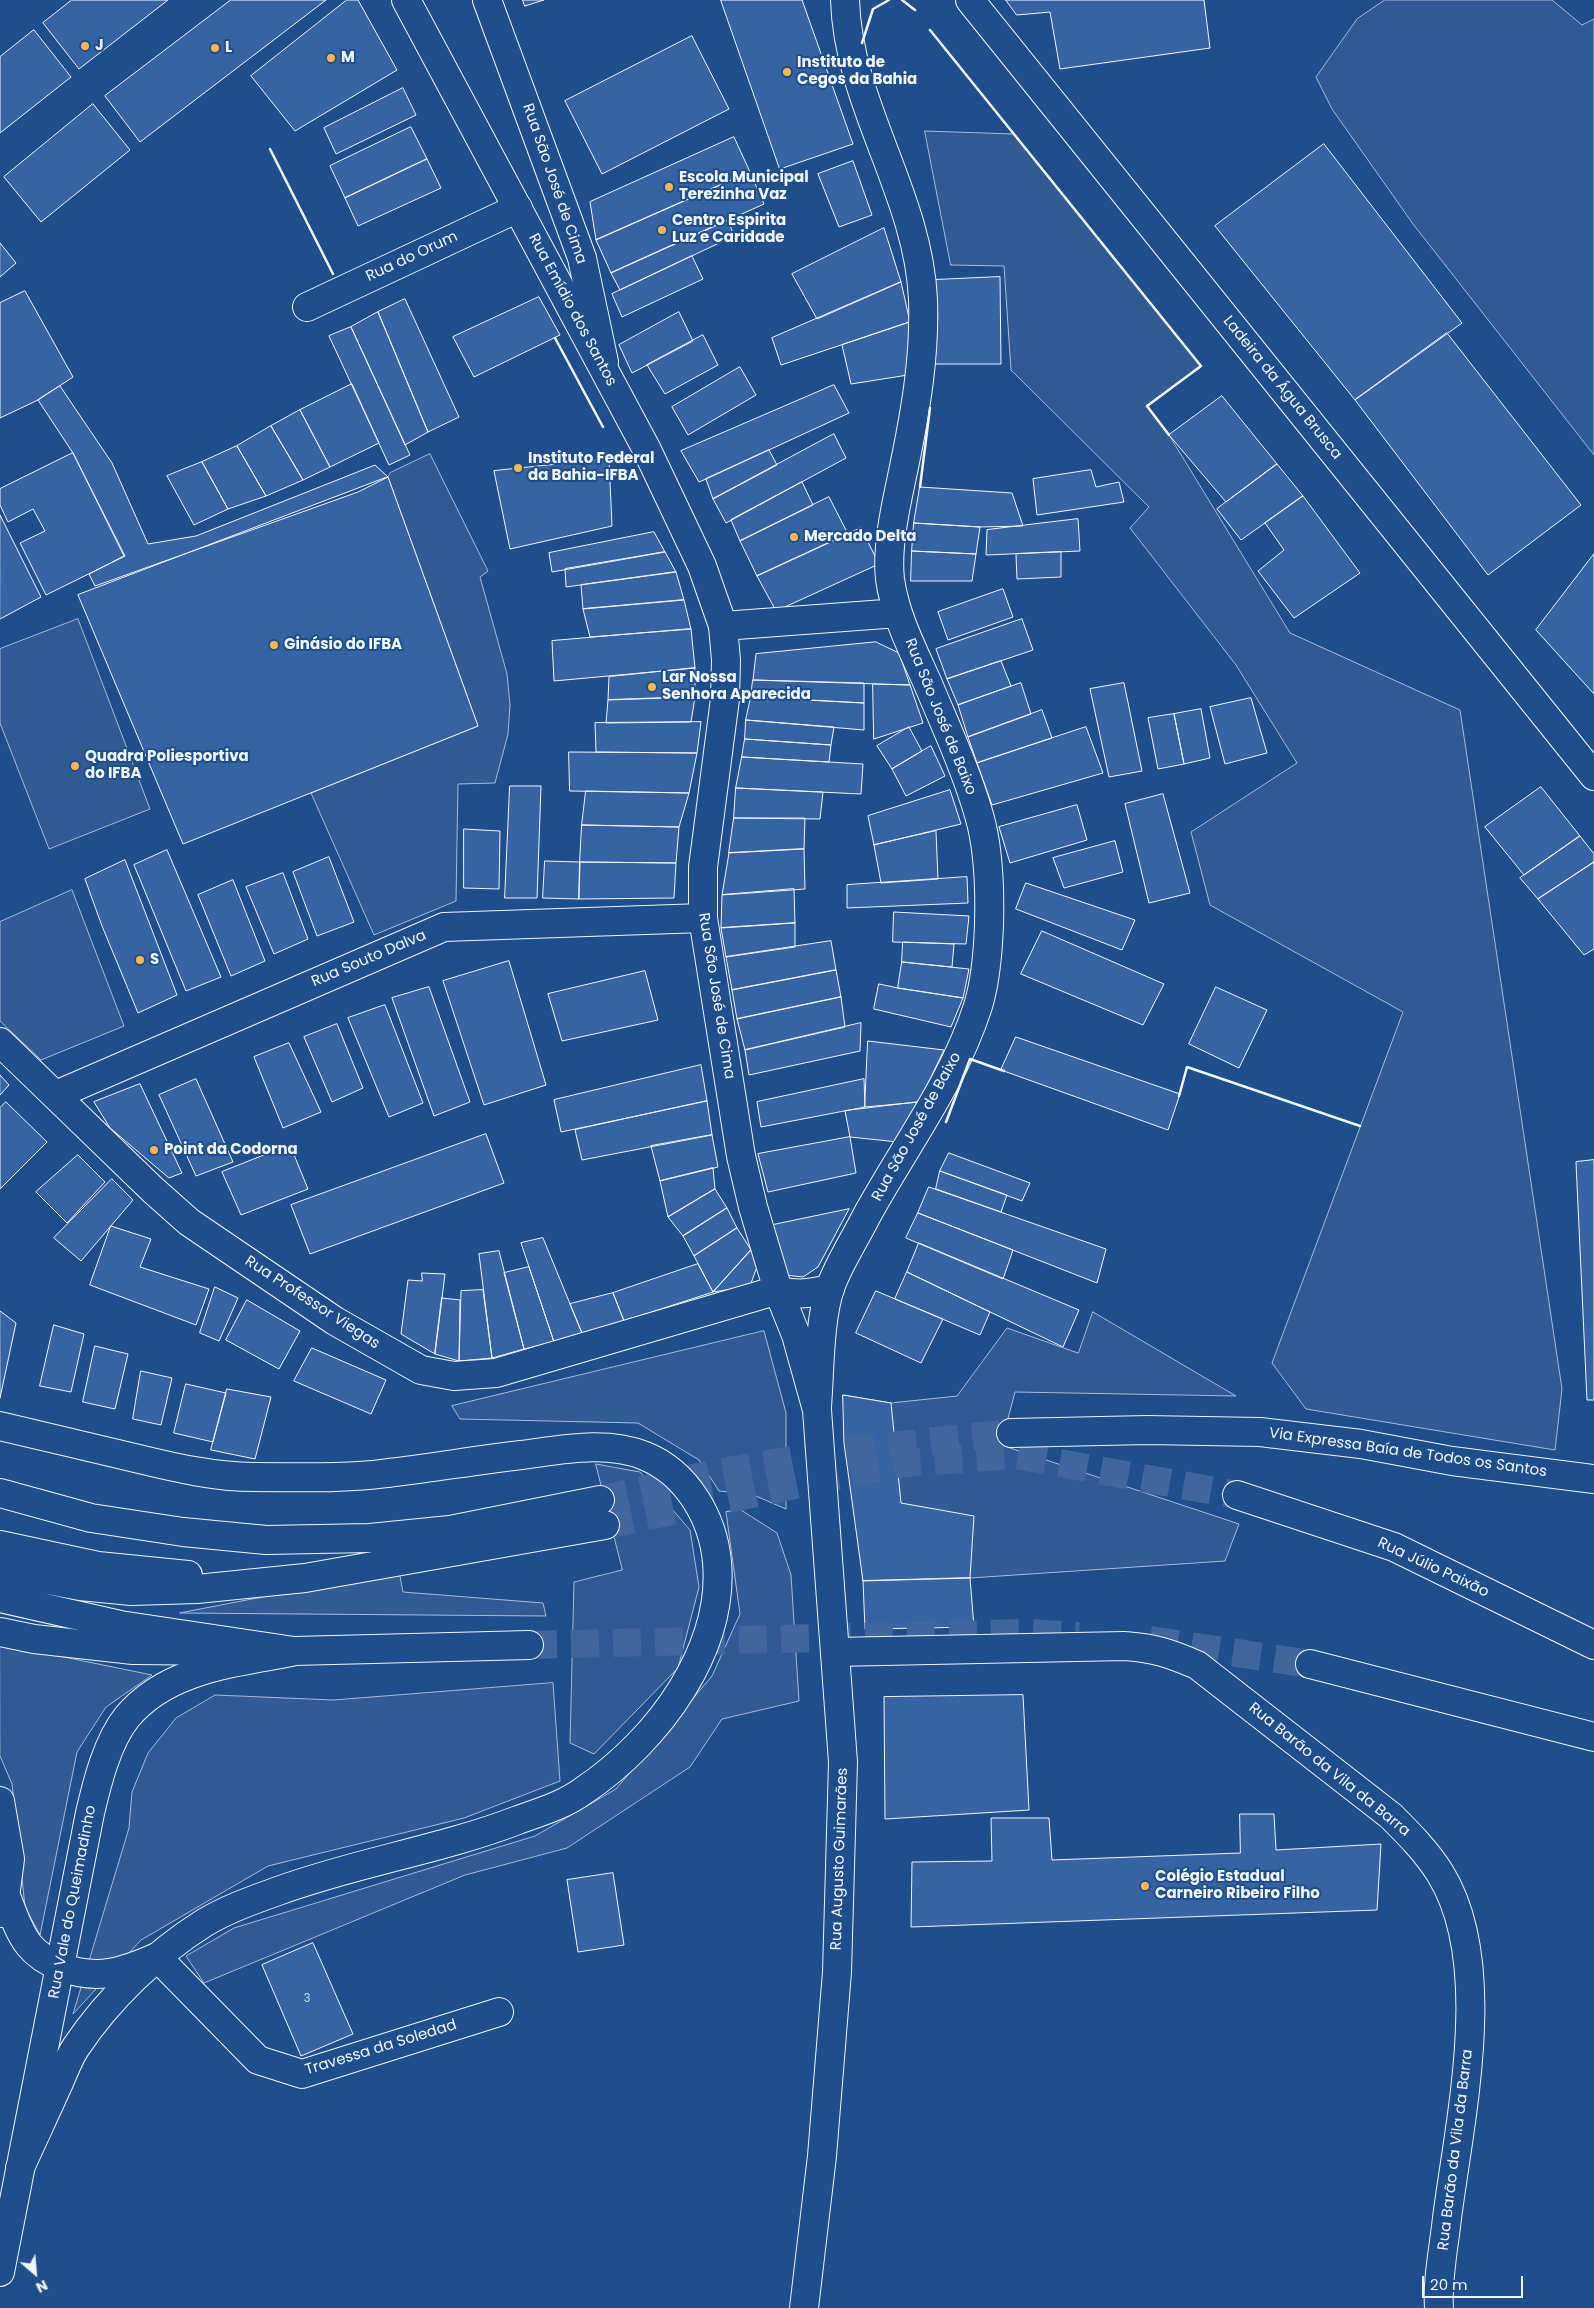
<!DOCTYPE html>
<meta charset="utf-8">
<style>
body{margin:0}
#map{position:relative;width:1594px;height:2308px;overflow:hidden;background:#1f4e8c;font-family:Poppins,sans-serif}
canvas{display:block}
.north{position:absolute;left:10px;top:2248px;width:50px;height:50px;-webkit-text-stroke:4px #1f4e8c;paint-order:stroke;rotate:153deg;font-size:14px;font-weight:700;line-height:20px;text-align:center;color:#f2f6ff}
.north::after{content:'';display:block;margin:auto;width:18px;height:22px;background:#f2f6ff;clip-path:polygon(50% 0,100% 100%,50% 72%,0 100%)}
.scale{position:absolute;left:1422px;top:2276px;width:101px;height:22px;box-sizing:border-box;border:2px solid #f2f6ff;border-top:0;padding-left:6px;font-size:15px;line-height:18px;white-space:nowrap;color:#f2f6ff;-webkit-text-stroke:4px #1f4e8c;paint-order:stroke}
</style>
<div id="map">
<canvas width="1594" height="2308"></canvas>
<div class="north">N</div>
<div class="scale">20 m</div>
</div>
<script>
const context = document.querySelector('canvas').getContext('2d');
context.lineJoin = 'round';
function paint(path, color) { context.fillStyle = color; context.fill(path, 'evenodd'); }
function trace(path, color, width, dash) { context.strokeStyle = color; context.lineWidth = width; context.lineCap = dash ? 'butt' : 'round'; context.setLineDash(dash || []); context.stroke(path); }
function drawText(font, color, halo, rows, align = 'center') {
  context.font = font + ' Poppins,sans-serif'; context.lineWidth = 4; context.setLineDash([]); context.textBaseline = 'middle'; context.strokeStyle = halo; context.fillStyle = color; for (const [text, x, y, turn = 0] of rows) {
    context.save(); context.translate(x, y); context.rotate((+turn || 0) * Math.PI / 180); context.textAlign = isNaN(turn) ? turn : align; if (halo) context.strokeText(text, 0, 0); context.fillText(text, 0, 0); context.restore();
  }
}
const built = new Path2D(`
 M 1385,0 L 1552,0 L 1582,25 L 1594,19 L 1594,455 L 1413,224 L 1332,109 L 1316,77 L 1357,19 Z
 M 925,131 L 1014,134 L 1201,366 L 1147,407 L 1169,435 L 1290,633 L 1460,710 L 1562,1389 L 1555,1450 L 1306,1409 L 1272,1363 L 1403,1012 L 1210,905 L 1191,832 L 1297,763 L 1236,665 L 1130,528 L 1149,507 L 1011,370 L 1004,266 L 951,265 Z
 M 430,454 L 488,571 L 480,577 L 507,674 L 510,705 L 508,734 L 495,783 L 458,784 L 456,901 L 374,935 L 311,793 L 478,726 L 388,477 L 390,473 Z
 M 78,619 L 150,809 L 49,849 L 0,723 L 0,649 Z
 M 72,890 L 124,1026 L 41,1060 L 0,1021 L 0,922 Z
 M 1093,1312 L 1236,1396 L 1015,1392 L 1001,1445 L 1239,1524 L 1225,1561 L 970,1578 L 863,1581 L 843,1395 L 891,1403 L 957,1396 L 1007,1328 L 1078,1353 Z
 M 764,1331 L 786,1413 L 786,1509 L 751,1494 L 719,1491 L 699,1460 L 638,1423 L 460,1419 L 452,1406 Z
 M 596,1464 L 640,1472 L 690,1530 L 699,1587 L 678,1668 L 594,1754 L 570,1743 L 574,1582 L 622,1570 Z
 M 741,1510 L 777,1533 L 791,1575 L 799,1701 L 722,1719 L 690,1767 L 567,1848 L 465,1875 L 204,1983 L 186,1956 L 234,1928 L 535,1836 L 616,1789 L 712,1676 L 740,1614 L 726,1512 Z
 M 399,1571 L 403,1592 L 543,1603 L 546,1616 L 180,1613 Z
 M 0,1644 L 152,1675 L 106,1707 L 77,1752 L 40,1935 L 25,1907 L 12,1784 L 0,1756 Z
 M 553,1683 L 560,1781 L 464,1818 L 268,1866 L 141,1940 L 73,2014 L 129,1828 L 132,1792 L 148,1753 L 176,1718 L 215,1695 L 333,1700 Z`);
paint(built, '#305b95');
trace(built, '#a8bbd7', 1);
const building = new Path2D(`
 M 72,0 L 168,0 L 79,69 L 43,23 Z
 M 231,0 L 326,0 L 140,142 L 105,96 Z
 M 347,0 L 358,0 L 397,70 L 295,131 L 251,76 Z
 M 523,0 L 544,0 L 525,6 Z
 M 721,0 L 802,0 L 853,144 L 780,169 Z
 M 1006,0 L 1204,0 L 1210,48 L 1060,69 L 1050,12 L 1017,15 Z
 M 34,30 L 71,77 L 0,133 L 0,57 Z
 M 692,36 L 729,109 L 602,174 L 565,101 Z
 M 403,88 L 416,115 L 336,154 L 324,128 Z
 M 93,104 L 130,150 L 41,222 L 4,177 Z
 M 411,127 L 427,159 L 345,198 L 330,166 Z
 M 734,137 L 750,172 L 596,240 L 590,202 Z
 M 1324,144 L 1462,323 L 1355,400 L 1215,226 Z
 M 427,159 L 441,188 L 358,226 L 345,198 Z
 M 853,161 L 872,215 L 839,227 L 818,174 Z
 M 750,172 L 764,204 L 611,273 L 596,240 Z
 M 728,220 L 734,236 L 620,290 L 611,273 Z
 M 884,228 L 901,282 L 817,319 L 792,274 Z
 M 0,243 L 16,263 L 0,277 Z
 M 692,256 L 703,279 L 622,317 L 612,294 Z
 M 1000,277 L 1001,364 L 935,364 L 933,280 Z
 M 901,282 L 910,322 L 781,365 L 772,338 Z
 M 25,291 L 73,377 L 38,400 L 0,418 L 0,303 Z
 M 539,297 L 560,335 L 474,377 L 453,337 Z
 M 405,299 L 459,417 L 428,432 L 378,312 Z
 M 378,312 L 428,432 L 405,445 L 351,327 Z
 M 679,312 L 693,341 L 632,373 L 619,345 Z
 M 910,322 L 908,375 L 851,384 L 842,345 Z
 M 351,327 L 410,455 L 389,465 L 329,336 Z
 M 1447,333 L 1581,505 L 1488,575 L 1355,400 Z
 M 703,335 L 718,365 L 665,394 L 647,365 Z
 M 740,367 L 756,395 L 688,435 L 672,407 Z
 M 352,384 L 379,443 L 330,467 L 300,410 Z
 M 834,385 L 849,413 L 706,479 L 699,482 L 681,451 Z
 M 60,386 L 112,463 L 148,544 L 196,536 L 375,465 L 388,477 L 358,492 L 95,586 L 89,574 L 124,556 L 73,453 L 38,400 Z
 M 1222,396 L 1277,464 L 1226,502 L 1169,435 Z
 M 300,410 L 330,467 L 303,480 L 271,426 Z
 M 271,426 L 303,480 L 266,496 L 237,446 Z
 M 834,434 L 846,458 L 726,523 L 713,499 Z
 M 237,446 L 266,496 L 228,509 L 202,462 Z
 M 769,450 L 777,465 L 713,499 L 706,479 Z
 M 73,453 L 125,556 L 46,595 L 20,543 L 45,531 L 33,509 L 8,522 L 0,505 L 0,489 Z
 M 609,459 L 612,526 L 510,549 L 494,471 Z
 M 202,462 L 228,509 L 194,525 L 167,476 Z
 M 1277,464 L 1303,496 L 1241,540 L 1217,509 Z
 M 1091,470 L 1096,487 L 1119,482 L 1124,502 L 1037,515 L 1033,479 Z
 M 388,477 L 478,726 L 183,844 L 78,595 Z
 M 802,482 L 813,505 L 740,541 L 731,520 Z
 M 920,487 L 1012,493 L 1023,526 L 980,527 L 914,523 Z
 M 1303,496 L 1360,573 L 1294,618 L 1258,571 L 1284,550 L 1265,523 Z
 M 829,497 L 848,534 L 757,576 L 740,541 Z
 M 0,515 L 41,597 L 0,619 Z
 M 1078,519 L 1080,551 L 986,555 L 987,530 Z
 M 914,523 L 980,527 L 976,554 L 912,551 Z
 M 861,528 L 879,564 L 776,611 L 757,576 Z
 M 654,532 L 665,552 L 552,572 L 549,553 Z
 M 912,551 L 976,554 L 972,581 L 911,581 Z
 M 665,552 L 676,572 L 566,587 L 565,569 Z
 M 1061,552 L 1061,577 L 1017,579 L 1016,554 Z
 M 1594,554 L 1594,694 L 1536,630 Z
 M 676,572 L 684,600 L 583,609 L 581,585 Z
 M 1003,589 L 1013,617 L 948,640 L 938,612 Z
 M 684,600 L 691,629 L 590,637 L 583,609 Z
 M 1022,619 L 1033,650 L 947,679 L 936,649 Z
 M 691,629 L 695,668 L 554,681 L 552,641 Z
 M 876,642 L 899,653 L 910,685 L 753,680 L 756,654 Z
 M 1001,661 L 1011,686 L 958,705 L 947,679 Z
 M 695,668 L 695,697 L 608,700 L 609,677 Z
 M 753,680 L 864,683 L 864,703 L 751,697 Z
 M 1021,683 L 1031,714 L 968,737 L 958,705 Z
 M 1124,683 L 1142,771 L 1109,777 L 1090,689 Z
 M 873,684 L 910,685 L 923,723 L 874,739 Z
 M 695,697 L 691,722 L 606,723 L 608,700 Z
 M 751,697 L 864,703 L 864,730 L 746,720 Z
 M 1251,698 L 1267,753 L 1225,764 L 1210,707 Z
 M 1201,709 L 1210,758 L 1184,764 L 1174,714 Z
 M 1042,710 L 1052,738 L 977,763 L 968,737 Z
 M 1174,714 L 1184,764 L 1158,769 L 1148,718 Z
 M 746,720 L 834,727 L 831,745 L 745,739 Z
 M 701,722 L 697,753 L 596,752 L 595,723 Z
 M 909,727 L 922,751 L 892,769 L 877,746 Z
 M 1086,727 L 1103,773 L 992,805 L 977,763 Z
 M 745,739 L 831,745 L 829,762 L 742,757 Z
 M 931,746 L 945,776 L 906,796 L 892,769 Z
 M 569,752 L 697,753 L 689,793 L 570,791 Z
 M 742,757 L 863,764 L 861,794 L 736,788 Z
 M 510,786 L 541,786 L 537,898 L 505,898 Z
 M 1541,787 L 1580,836 L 1524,875 L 1485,827 Z
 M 736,788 L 823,792 L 820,819 L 734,818 Z
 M 950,790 L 961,824 L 874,845 L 868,816 Z
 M 586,791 L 689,793 L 679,827 L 582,825 Z
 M 1163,794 L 1190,893 L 1149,903 L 1125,804 Z
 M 1077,805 L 1087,840 L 1010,863 L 999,827 Z
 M 734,818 L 805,818 L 804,849 L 729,853 Z
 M 582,825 L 679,827 L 676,863 L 580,862 Z
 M 464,829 L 500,831 L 499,889 L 464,888 Z
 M 936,831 L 938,879 L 881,883 L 874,845 Z
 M 1580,836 L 1594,854 L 1594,862 L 1538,899 L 1520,878 Z
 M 1115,841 L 1123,872 L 1064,888 L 1053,858 Z
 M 804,849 L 805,889 L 722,895 L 729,853 Z
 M 167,850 L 221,977 L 186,991 L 134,865 Z
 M 329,857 L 354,922 L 317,936 L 293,872 Z
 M 125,860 L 177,995 L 138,1013 L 102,926 L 85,879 Z
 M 545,861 L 580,862 L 579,899 L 543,898 Z
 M 580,862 L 676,863 L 674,898 L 579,899 Z
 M 1594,862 L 1594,949 L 1584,955 L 1538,899 Z
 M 283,873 L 308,939 L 274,954 L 246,887 Z
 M 967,877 L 968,903 L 847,908 L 847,885 Z
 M 233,880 L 265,961 L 231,976 L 198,895 Z
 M 1026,883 L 1135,920 L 1122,950 L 1016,909 Z
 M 794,889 L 795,923 L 721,928 L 722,895 Z
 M 894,912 L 969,916 L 966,944 L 893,942 Z
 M 795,923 L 795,947 L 726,957 L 721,928 Z
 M 1042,931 L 1164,984 L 1143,1025 L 1021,974 Z
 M 831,941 L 836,970 L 732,990 L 726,957 Z
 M 903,942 L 954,944 L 952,967 L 902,962 Z
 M 509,961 L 546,1085 L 484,1105 L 443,981 Z
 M 902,962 L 969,969 L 963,998 L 898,988 Z
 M 836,970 L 841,997 L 737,1019 L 732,990 Z
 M 645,971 L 658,1020 L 562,1041 L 548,994 Z
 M 879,984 L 898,988 L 963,998 L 951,1027 L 874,1009 Z
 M 429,987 L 470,1102 L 434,1116 L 392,998 Z
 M 1216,987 L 1267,1010 L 1239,1068 L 1189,1044 Z
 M 841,997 L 845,1027 L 745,1050 L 737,1019 Z
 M 385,1005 L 423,1103 L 389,1117 L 348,1018 Z
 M 861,1023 L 860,1051 L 749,1075 L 745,1050 Z
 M 337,1024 L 363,1088 L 332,1102 L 304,1037 Z
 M 1016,1037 L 1180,1094 L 1168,1130 L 1001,1070 Z
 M 868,1041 L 944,1050 L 919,1102 L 865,1107 Z
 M 289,1043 L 321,1112 L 283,1128 L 254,1057 Z
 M 701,1065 L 707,1101 L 561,1132 L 554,1100 Z
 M 0,1075 L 9,1085 L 0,1095 Z
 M 196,1079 L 233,1162 L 196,1176 L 159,1095 Z
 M 864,1079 L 865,1107 L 761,1127 L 757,1102 Z
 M 140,1084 L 182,1173 L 169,1178 L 110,1128 L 94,1102 Z
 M 707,1101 L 712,1135 L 582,1160 L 575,1130 Z
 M 6,1102 L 47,1142 L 0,1189 L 0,1108 Z
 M 919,1102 L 898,1142 L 850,1137 L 845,1111 Z
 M 486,1134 L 504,1183 L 310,1254 L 291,1205 Z
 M 712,1135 L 718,1167 L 660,1181 L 651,1146 Z
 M 850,1137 L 856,1173 L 768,1192 L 758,1154 Z
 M 290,1145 L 308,1189 L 241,1215 L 222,1172 Z
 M 949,1153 L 1030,1183 L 1022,1201 L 940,1171 Z
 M 78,1155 L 105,1182 L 67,1223 L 36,1192 Z
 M 1594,1160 L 1594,1400 L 1587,1400 L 1576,1162 Z
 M 713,1168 L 715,1189 L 668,1217 L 660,1181 Z
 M 940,1171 L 1007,1195 L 1001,1212 L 936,1189 Z
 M 112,1179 L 133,1200 L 81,1261 L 54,1238 Z
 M 929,1187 L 1106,1249 L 1097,1283 L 918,1213 Z
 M 715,1189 L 727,1208 L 683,1236 L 668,1217 Z
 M 727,1208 L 737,1228 L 694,1256 L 683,1236 Z
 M 849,1209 L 818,1267 L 803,1277 L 785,1275 L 773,1225 Z
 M 918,1213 L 1013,1250 L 1003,1279 L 906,1238 Z
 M 111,1226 L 151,1239 L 140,1267 L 209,1289 L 196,1325 L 90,1285 Z
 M 737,1228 L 751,1250 L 713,1292 L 694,1256 Z
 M 543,1238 L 582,1333 L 554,1342 L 521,1243 Z
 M 919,1243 L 1079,1310 L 1063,1347 L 907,1272 Z
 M 751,1250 L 758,1264 L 750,1286 L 713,1292 Z
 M 499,1251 L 524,1349 L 492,1358 L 479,1254 Z
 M 698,1264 L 713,1292 L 624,1321 L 613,1293 Z
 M 529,1267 L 554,1342 L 524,1349 L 504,1273 Z
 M 907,1272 L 990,1312 L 980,1335 L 895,1299 Z
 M 422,1273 L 445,1274 L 435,1354 L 401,1334 L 408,1280 L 422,1281 Z
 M 215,1287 L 238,1298 L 219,1341 L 200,1333 Z
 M 483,1290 L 492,1358 L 459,1361 L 461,1291 Z
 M 876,1291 L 943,1319 L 921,1363 L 856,1333 Z
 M 613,1293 L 624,1321 L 582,1333 L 570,1304 Z
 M 442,1298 L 460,1300 L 459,1361 L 435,1354 Z
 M 247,1300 L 300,1331 L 279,1369 L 226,1340 Z
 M 0,1311 L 16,1323 L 0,1398 Z
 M 54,1325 L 84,1334 L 71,1392 L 40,1386 Z
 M 95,1346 L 128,1354 L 115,1409 L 83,1402 Z
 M 312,1348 L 386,1380 L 371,1414 L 294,1381 Z
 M 141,1371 L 172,1378 L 161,1425 L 133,1419 Z
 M 186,1384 L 226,1393 L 213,1442 L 174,1433 Z
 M 227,1389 L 271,1397 L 255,1459 L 211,1450 Z
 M 843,1395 L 891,1403 L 901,1503 L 974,1516 L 970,1578 L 863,1581 L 844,1443 Z
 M 970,1578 L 974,1627 L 865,1629 L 863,1581 Z
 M 1023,1695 L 1029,1810 L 885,1819 L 884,1697 Z
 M 1240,1814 L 1274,1814 L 1276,1850 L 1381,1844 L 1377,1910 L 911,1927 L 912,1862 L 992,1861 L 991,1818 L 1049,1818 L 1052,1860 L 1240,1853 Z
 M 613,1873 L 624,1945 L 578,1952 L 567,1880 Z
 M 313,1943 L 353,2034 L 301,2056 L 262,1965 Z`);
paint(building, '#3563a3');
trace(building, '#f2f6ff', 1);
trace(new Path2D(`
 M 600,1500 C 645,1490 689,1478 734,1470 C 826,1453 918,1442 1011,1433
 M 605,1525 L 895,1464 L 1015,1455 L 1237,1495
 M 1150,1640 L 1310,1664
 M 529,1645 L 1027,1633 L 1079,1636`), '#3f679d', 28, [28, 14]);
const minor = new Path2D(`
 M 487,0 L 582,258 L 604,362
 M 970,0 L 1594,776
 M 307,307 L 518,208
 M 723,626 L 898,613
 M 0,1042 L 153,1190 L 189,1222 L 335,1321 L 421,1370 L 454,1376 L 496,1373 L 778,1290
 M 56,1095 L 444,927 L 703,918
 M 817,1406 C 820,1370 819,1322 830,1288 C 839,1263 855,1239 867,1215 C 905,1146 954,1081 978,1006 C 986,980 988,952 989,925 C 990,890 989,849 979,815 C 966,770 946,727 928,684 C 913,650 895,616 890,579 C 886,543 898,497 905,462 C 916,408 925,355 923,300 C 919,195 848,105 845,0
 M 1237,1495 L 1394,1547 L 1594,1645
 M 835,1652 L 1124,1646 C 1154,1648 1169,1653 1197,1665 L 1391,1816 C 1409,1834 1426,1851 1440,1873 C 1496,1963 1460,2117 1447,2218 C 1444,2247 1437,2279 1439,2308
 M 0,1801 L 10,1859 L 3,1913
 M 6,1896 C 13,1913 18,1931 29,1945 C 38,1956 48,1962 61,1967 C 97,1981 123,1972 157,1957 L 258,2060 L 302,2074 L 499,2012
 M 0,2272 L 90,1813 C 97,1783 107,1742 127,1717 C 167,1669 233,1663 291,1652`);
const major = new Path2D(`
 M 406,0 L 646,448 L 702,566 L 723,626 L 726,660 L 725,699 L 703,867 L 703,918 L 741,1156 L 753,1207 L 778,1290 L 796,1335 L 817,1410 L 843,1762 L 837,1972 L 822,2156 L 804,2308
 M 778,1290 C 797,1296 812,1293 830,1289
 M 0,1426 C 46,1437 93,1448 139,1459 C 176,1468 216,1477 254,1477 C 298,1477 344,1479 388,1473 C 432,1468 477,1460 521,1455 C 561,1450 606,1440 645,1456 C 687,1473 713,1518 717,1562 C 721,1607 706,1650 682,1689 C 658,1728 622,1765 583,1791 C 564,1805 540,1812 518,1820 C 440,1850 357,1862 278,1891 C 253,1900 227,1909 204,1923 C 155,1954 109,1998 76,2047 C 68,2059 63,2074 57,2087 C 45,2114 32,2141 20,2168
 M 0,1632 L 34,1639 L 133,1650 L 235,1651`);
const highway = new Path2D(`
 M 1011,1433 L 1147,1430 L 1260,1432 L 1361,1444 L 1452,1461 L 1594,1479
 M 0,1493 L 91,1518 L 183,1532 L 266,1540 L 370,1538 L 450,1530 L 600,1500
 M 0,1545 L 98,1566 L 188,1575
 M 0,1571 L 80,1586 L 131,1591 L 197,1589 L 305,1578 L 605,1525
 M 0,1598 L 120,1625 L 294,1651 L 529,1645
 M 1310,1664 L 1594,1737`);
trace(minor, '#f2f6ff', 30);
trace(major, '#f2f6ff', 30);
trace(highway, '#f2f6ff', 30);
trace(minor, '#1f4e8c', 28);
trace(major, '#1f4e8c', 28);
trace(highway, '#1f4e8c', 28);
trace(new Path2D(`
 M 902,0 L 915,10
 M 930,30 L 1201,366 L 1147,406 L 1169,435
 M 862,43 L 873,9 L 889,0
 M 270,149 L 333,274
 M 555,338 L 603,427
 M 920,487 L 930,408
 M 1179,1096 L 1187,1067 L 1360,1126
 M 946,1122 L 970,1059 L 1004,1071`), '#f2f6ff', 2.5);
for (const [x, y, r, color] of [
 [85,46,5,"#ffb74d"],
 [215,48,5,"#ffb74d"],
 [331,58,5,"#ffb74d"],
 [787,72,5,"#ffb74d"],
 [669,187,5,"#ffb74d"],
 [662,230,5,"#ffb74d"],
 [518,468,5,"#ffb74d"],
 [794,537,5,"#ffb74d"],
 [274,645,5,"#ffb74d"],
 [652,687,5,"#ffb74d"],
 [75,766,5,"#ffb74d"],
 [140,960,5,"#ffb74d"],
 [154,1150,5,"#ffb74d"],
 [1145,1886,5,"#ffb74d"]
]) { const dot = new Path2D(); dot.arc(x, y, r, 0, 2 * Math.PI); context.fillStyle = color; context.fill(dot); trace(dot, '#1f4e8c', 2); }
drawText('12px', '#c3d1e8', null, [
 ["3",307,1999]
]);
drawText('bold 15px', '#f2f6ff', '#1f4e8c', [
 ["J",95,46],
 ["L",225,48],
 ["M",341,58],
 ["Instituto de",797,63],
 ["Cegos da Bahia",797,80],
 ["Escola Municipal",679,178],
 ["Terezinha Vaz",679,195],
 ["Centro Espirita",672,221],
 ["Luz e Caridade",672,238],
 ["Instituto Federal",528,459],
 ["da Bahia-IFBA",528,476],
 ["Mercado Delta",804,537],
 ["Ginásio do IFBA",284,645],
 ["Lar Nossa",662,678],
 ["Senhora Aparecida",662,695],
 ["Quadra Poliesportiva",85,757],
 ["do IFBA",85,774],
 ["S",150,960],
 ["Point da Codorna",164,1150],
 ["Colégio Estadual",1155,1877],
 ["Carneiro Ribeiro Filho",1155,1894]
], 'left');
drawText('15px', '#f2f6ff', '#1f4e8c', [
 ["Rua São José de Cima",554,184,71],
 ["Rua do Orum",412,257,-25],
 ["Rua Emídio dos Santos",572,310,62],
 ["Ladeira da Água Brusca",1282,388,51],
 ["Rua São José de Baixo",940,717,68],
 ["Rua Souto Dalva",369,959,-23],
 ["Rua São José de Cima",716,996,81],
 ["Rua São José de Baixo",917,1127,-61],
 ["Rua Professor Viegas",312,1303,33],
 ["Via Expressa Baía de Todos os Santos",1408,1453,8],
 ["Rua Júlio Paixão",1433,1568,25],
 ["Rua Barão da Vila da Barra",1329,1770,39],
 ["Rua Augusto Guimarães",840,1859,-88],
 ["Rua Vale do Queimadinho",73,1902,-79],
 ["Travessa da Soledad",381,2048,-17],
 ["Rua Barão da Vila da Barra",1456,2150,-83]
]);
</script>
